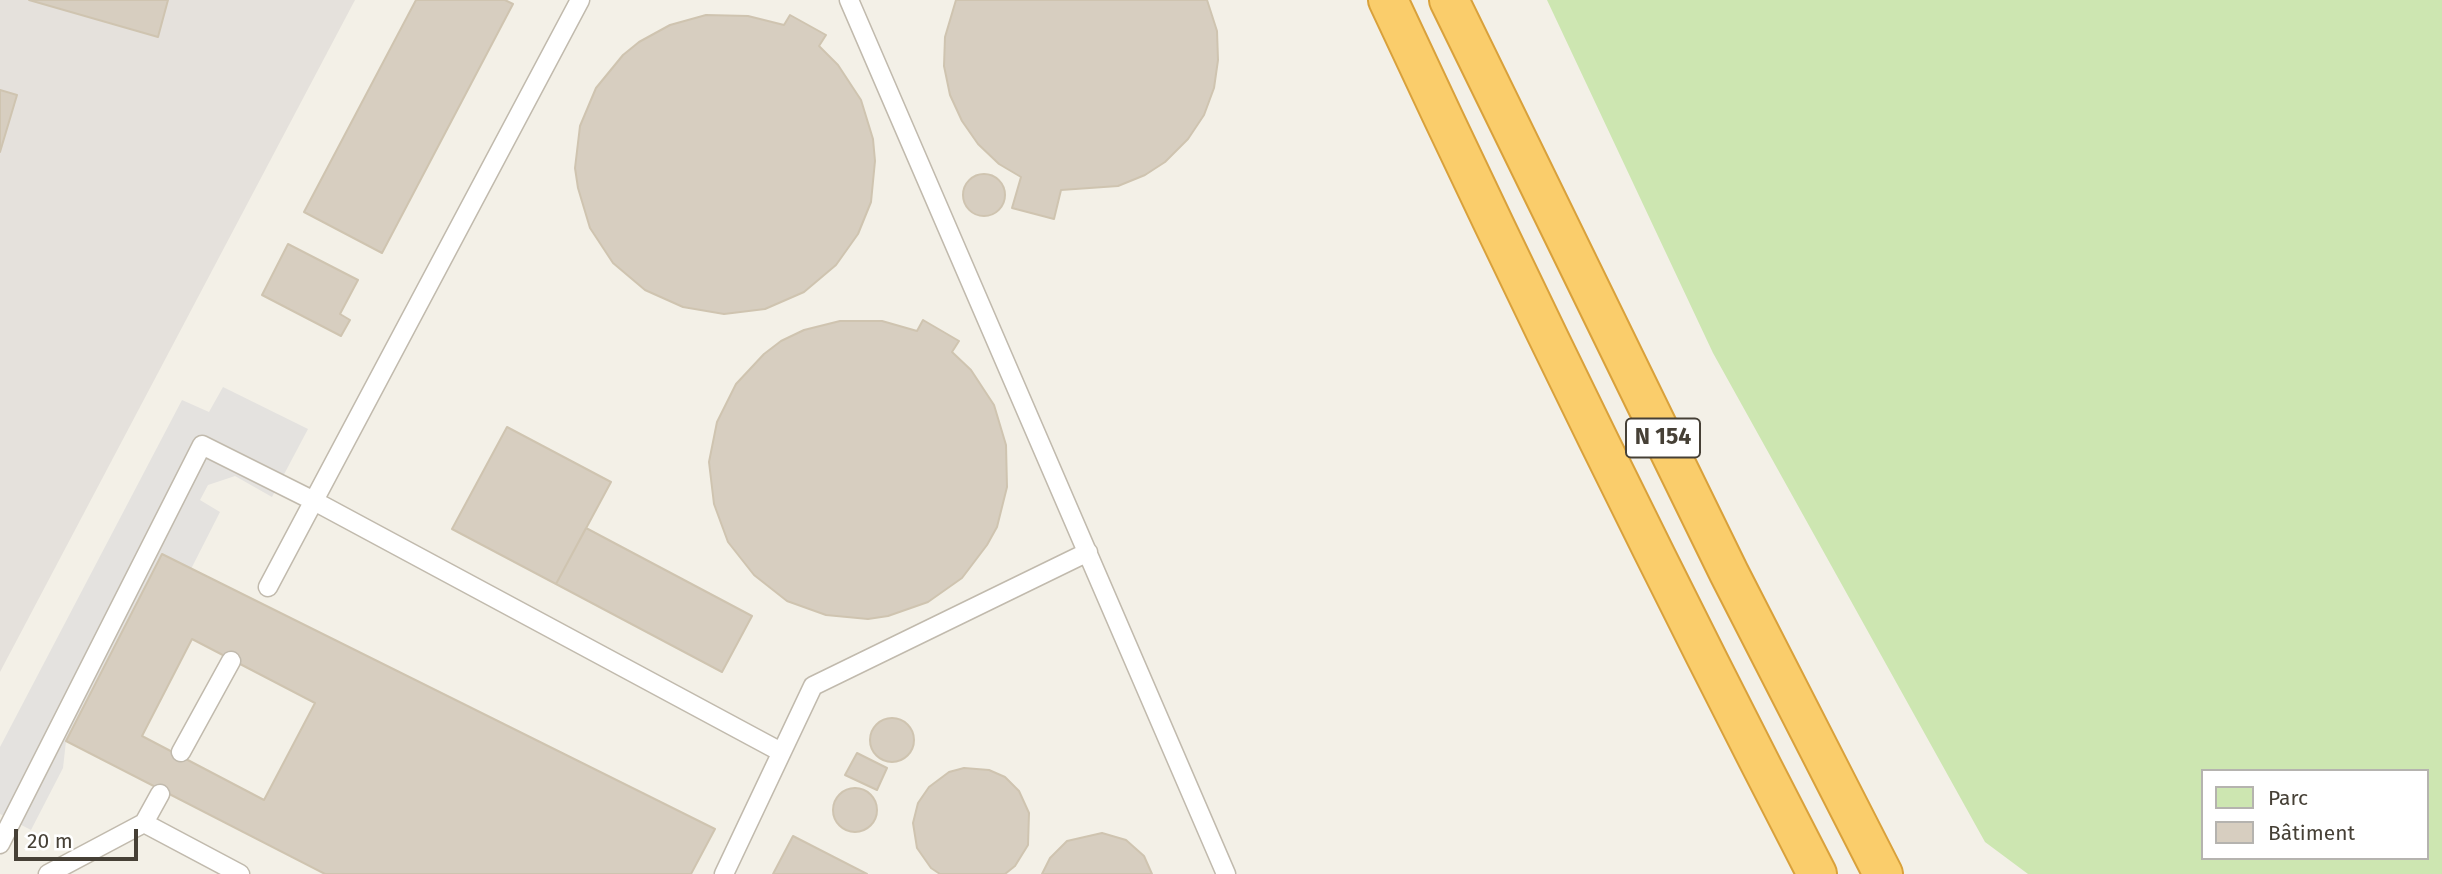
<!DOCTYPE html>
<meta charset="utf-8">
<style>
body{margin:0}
#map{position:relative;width:2442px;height:874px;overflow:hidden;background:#f3f0e7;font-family:"Fira Sans",sans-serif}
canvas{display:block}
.legend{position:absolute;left:2201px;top:769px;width:228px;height:91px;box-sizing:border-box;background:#fff;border:2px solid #b5b3af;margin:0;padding:9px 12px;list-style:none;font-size:21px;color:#464036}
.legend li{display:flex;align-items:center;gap:14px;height:35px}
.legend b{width:35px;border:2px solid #b5b3af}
.scale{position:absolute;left:14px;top:829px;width:124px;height:32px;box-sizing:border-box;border:4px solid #464036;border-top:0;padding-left:9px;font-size:21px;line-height:24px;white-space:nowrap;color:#464036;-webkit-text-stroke:5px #fff;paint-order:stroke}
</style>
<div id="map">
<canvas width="2442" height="874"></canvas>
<ul class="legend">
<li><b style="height:19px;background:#cde6b1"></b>Parc</li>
<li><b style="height:19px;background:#d7cec0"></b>Bâtiment</li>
</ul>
<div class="scale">20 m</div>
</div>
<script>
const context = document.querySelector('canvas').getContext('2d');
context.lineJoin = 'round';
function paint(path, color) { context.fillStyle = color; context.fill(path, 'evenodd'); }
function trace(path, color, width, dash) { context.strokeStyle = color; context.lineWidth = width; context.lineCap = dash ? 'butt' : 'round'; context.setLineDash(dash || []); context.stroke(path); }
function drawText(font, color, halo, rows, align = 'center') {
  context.font = font + ' "Fira Sans",sans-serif'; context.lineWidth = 5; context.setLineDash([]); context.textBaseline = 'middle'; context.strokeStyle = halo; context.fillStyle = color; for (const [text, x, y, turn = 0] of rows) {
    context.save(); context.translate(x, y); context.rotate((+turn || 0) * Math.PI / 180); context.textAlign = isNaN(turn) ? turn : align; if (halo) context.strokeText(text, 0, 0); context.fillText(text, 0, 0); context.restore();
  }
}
paint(new Path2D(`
 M 0,0 L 355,0 L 0,672 Z`), '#e5e1dc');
paint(new Path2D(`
 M 1547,0 L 2442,0 L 2442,874 L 2028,874 L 1985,842 L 1713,353 ZM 2202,771 L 2426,771 L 2426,858 L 2202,858 Z`), '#cde6b1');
paint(new Path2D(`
 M 223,387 L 308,429 L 272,497 L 235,476 L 208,485 L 200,500 L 220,512 L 191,569 L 162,554 L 66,741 L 63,768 L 31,830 L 0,814 L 0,747 L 182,400 L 209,412 Z`), '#e4e2df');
const building = new Path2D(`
 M 29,0 L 168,0 L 158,37 Z
 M 416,0 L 505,0 L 513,4 L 382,253 L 304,212 Z
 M 956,0 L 1207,0 L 1217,31 L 1218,60 L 1214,88 L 1204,115 L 1188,139 L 1165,162 L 1145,175 L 1118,186 L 1061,190 L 1054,219 L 1012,208 L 1021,177 L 999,164 L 978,144 L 962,121 L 950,95 L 944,66 L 945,37 Z
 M 706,15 L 748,16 L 784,25 L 790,15 L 826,35 L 819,46 L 838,65 L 861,100 L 873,139 L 875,161 L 871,202 L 858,234 L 836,265 L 804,292 L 765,309 L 724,314 L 683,307 L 645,290 L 613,263 L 590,228 L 578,188 L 575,168 L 580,126 L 596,88 L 623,55 L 639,42 L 670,25 Z
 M 0,90 L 17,95 L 0,152 Z
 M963 195a21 21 0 1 1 42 0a21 21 0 1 1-42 0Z
 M 288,244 L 358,280 L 340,314 L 350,320 L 341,336 L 262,295 Z
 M 923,320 L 959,341 L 952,352 L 971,370 L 994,405 L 1006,445 L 1007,487 L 997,527 L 987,545 L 962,578 L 928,602 L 888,616 L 868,619 L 826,615 L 787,601 L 754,575 L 728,542 L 714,504 L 709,462 L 717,422 L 736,384 L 764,354 L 781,341 L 804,330 L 840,321 L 882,321 L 917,331 Z
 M 507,427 L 611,482 L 556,584 L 452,529 Z
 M 586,528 L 752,616 L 722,672 L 556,584 Z
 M 162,554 L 715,829 L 691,874 L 325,874 L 66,741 ZM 192,639 L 315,703 L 264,800 L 142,736 Z
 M870 740a22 22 0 1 1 44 0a22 22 0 1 1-44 0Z
 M 857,753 L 887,768 L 877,790 L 845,775 Z
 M 964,768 L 989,770 L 1005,777 L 1019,791 L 1029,813 L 1028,845 L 1015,866 L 1005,874 L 940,874 L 931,868 L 917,848 L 913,823 L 918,803 L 929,787 L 949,772 Z
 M833 810a22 22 0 1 1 44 0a22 22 0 1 1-44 0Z
 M 1102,833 L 1126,840 L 1144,856 L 1152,874 L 1042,874 L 1050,858 L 1067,841 Z
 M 793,836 L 867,874 L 773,874 Z`);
paint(building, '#d7cec0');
trace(building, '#cfc4b0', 2);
const lane = new Path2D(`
 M 849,0 L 1226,874
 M 268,587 L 580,0
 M 181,752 L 231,661
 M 144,823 L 240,874
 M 0,844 L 202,445 L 316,502 L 781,752
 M 48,874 L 144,823 L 160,794
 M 724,874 L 813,686 L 1088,552`);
const highway = new Path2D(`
 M 1388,0 C 1525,294 1668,586 1817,874
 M 1449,0 L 1729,573 L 1883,874`);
trace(lane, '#c1baad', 21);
trace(highway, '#d9a13b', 42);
trace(lane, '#fff', 18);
trace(highway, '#facd6b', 38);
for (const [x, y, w] of [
 [1663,438,74]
]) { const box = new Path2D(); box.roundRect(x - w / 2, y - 19.5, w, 39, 5); context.fillStyle = '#fff'; context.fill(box); trace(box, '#464036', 2); }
drawText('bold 23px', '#464036', null, [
 ["N 154",1663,438]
]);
</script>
